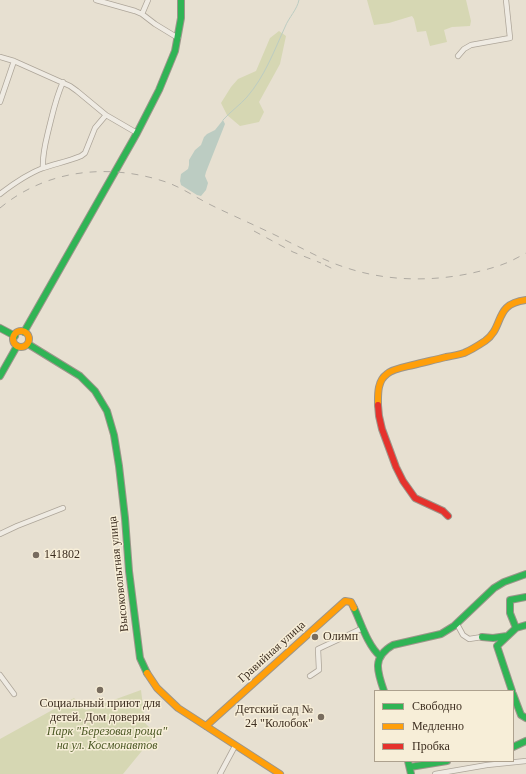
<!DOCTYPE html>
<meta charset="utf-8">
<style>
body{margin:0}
#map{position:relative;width:526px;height:774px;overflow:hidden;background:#e7e0d1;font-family:"Times New Roman",serif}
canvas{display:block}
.legend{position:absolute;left:374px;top:690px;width:140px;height:72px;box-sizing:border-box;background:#f7eed8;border:1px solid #ada18e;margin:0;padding:5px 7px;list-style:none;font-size:12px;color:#3d2e20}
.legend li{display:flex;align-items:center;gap:8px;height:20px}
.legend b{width:20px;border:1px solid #ada18e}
</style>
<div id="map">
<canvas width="526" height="774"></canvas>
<ul class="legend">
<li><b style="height:5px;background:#30b455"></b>Свободно</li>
<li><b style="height:5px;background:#ff9f0a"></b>Медленно</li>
<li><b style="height:5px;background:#e5322d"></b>Пробка</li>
</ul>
</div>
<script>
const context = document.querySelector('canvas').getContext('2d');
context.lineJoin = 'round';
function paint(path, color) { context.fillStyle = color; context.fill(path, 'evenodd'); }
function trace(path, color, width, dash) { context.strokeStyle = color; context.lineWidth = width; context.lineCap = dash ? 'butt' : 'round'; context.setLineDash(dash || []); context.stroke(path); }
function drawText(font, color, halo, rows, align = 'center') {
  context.font = font + ' "Times New Roman",serif'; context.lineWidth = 3; context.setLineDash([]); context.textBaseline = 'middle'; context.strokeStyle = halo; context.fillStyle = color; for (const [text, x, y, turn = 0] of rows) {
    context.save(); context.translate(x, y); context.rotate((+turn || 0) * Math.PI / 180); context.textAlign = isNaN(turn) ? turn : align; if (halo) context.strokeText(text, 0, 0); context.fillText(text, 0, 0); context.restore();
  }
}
paint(new Path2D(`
 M 367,0 L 466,0 L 471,21 L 470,26 L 452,27 L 444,30 L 447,42 L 430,46 L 426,31 L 417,32 L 414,19 L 412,16 L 389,23 L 374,25 Z
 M 279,31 L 286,36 L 280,64 L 259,102 L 264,112 L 259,122 L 240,126 L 227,115 L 221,103 L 231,87 L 238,79 L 256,71 L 270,38 Z
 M 141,690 L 145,723 L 152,730 L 159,730 L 123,774 L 0,774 L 0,739 L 74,698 L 86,710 Z`), '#d6d7b3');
paint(new Path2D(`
 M 223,120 L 225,124 L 206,172 L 205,176 L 208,183 L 206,190 L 201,196 L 197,195 L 181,185 L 180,181 L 181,174 L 188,169 L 189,165 L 189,160 L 195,150 L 201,145 L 204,137 L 207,134 L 215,130 Z`), '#bcccc2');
trace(new Path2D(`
 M 223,120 C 231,111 240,105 247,97 C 265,76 274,51 285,27 C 289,17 297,10 299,0`), '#bcccc2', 1);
const street = new Path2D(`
 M 96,0 L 135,11 L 142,14 L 155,24 L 178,38
 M 142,14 L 148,0
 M 458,56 L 464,49 L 471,45 L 510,38 L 506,0
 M 0,57 L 14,61 L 70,86 L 77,91 L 106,115 L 137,133
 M 0,102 L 14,61
 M 43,168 C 42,154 46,141 49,128 C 53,112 56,97 63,82
 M 0,194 C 13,184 27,174 43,168 C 55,164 69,161 81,156 L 85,153 L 95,128 L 106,115
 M 0,534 L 17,526 L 63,508
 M 457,624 L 463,635 L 469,639 L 482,637
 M 0,675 L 14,694
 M 310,676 L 319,670 L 318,649 L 363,628
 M 220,774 L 235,746
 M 435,774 L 487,765 L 526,761`);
const fast = new Path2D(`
 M 0,328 L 15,336
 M 24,332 L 137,133 L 159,90 L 175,51 L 181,18 L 181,0
 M 28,344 L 80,376 L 95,391 L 107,411 L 114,435 L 119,466 L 125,518 L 129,571 L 140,658 L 147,673
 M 0,376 L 17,346
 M 354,608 C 361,623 368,646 380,656
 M 516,628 L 510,613 L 510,600 L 526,597
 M 482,637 L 493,638 L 507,636
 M 384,691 C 377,671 372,657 393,645 L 441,634 L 454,626 L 494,588 L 504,582 L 526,574
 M 512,691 L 497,646 L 516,628 L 526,625
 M 513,694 L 521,715 L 526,718
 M 513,747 L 526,741
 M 408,761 L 411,774
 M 410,767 L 447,761`);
const slow = new Path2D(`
 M13 339a8 8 0 1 1 16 0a8 8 0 1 1-16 0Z
 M 378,405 C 378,395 377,381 387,374 C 392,369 405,367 413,365 C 424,362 435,360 446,357 C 452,356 458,355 464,353 C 471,350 479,345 485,341 C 505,327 493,304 526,300
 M 147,673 L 157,688 L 178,708 L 280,774
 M 206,726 L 345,601 L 351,602 L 354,608`);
const jam = new Path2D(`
 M 378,405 L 379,416 L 382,429 L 396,467 L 403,481 L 415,498 L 443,511 L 448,516`);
trace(street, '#ada599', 6);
trace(fast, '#9c958a', 8);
trace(slow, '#9c958a', 8);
trace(jam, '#9c958a', 8);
trace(street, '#efebe3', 4.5);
trace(fast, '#30b455', 6);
trace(slow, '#ff9f0a', 6);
trace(jam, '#e5322d', 6);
trace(new Path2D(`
 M 0,208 C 47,169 109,163 166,182 C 183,188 198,199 215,207 C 240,219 266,230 291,243 C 308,251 325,261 344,267 C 393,284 449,282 498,266 C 508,263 517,258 526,253
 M 254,231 L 293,252 L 321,263
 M 325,265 L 337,271`), '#afaaa2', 1, [7, 7]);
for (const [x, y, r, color] of [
 [36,555,4,"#786c5e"],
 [315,637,4,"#786c5e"],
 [100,690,4,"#786c5e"],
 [321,717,4,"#786c5e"]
]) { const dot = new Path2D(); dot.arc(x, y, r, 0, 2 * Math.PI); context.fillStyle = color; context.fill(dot); trace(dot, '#f7eed8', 1.5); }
drawText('12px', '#3d2e20', '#f7eed8', [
 ["141802",44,555],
 ["Олимп",323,637],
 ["Социальный приют для",100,704,"center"],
 ["детей. Дом доверия",100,718,"center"],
 ["Детский сад №",313,710,"right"],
 ["24 \"Колобок\"",313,724,"right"]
], 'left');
drawText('12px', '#3d2e20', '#f7eed8', [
 ["Высоковольтная улица",119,574,-96],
 ["Гравийная улица",272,652,-42]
]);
drawText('italic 12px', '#4d5a26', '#f7eed8', [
 ["Парк \"Березовая роща\"",107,732],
 ["на ул. Космонавтов",107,746]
]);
</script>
